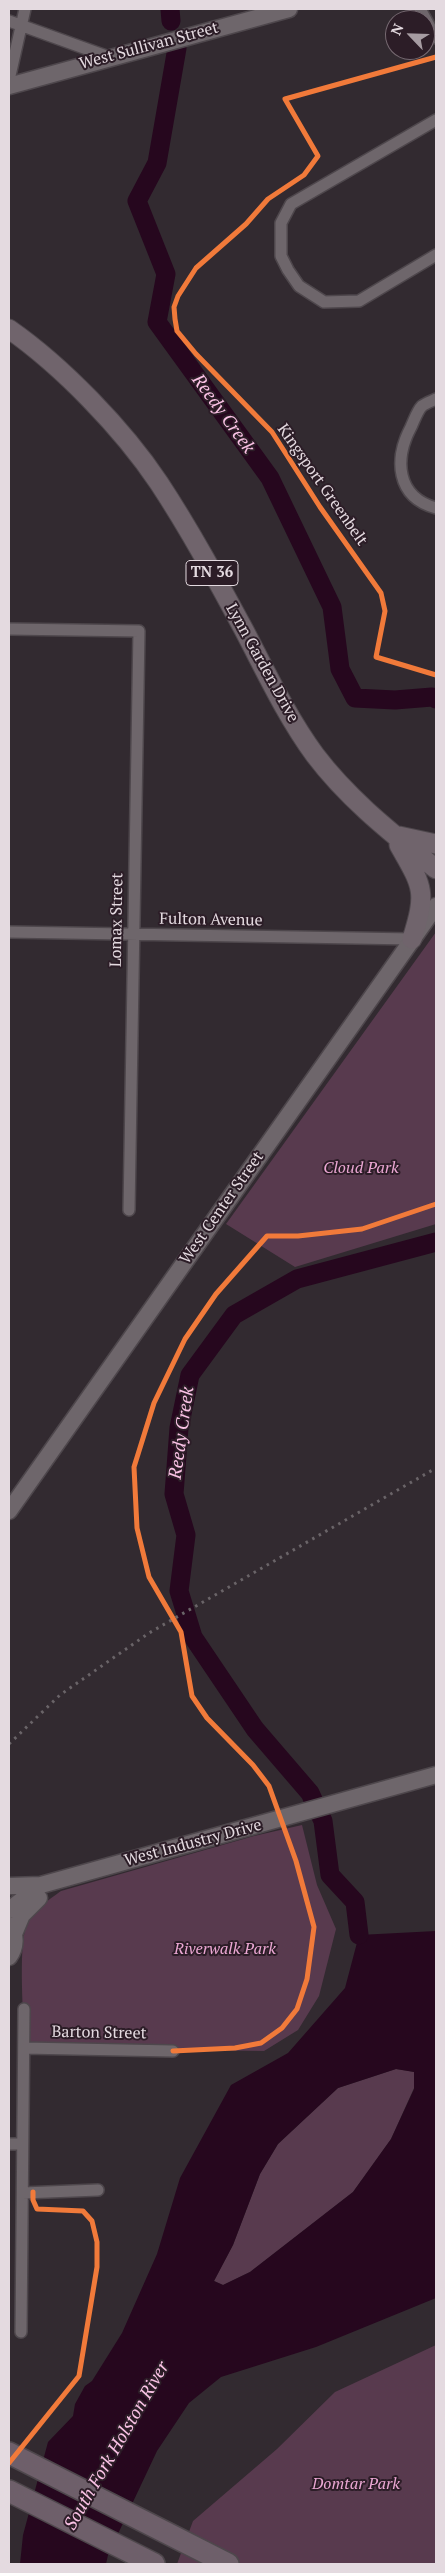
<!DOCTYPE html>
<style>
body{margin:0}
#map{position:relative;width:445px;height:2573px;overflow:hidden;background:#322a30;font-family:"PT Serif",serif}
canvas{display:block}
.frame{position:absolute;inset:0;border:10px solid #e4dae0;pointer-events:none}
.north{position:absolute;left:385px;top:10px;width:50px;height:50px;box-sizing:border-box;background:#2c1d27;border:1px solid #766971;border-radius:50%;rotate:294deg;font-size:14px;font-weight:700;line-height:20px;text-align:center;color:#e4dae0}
.north::after{content:'';display:block;margin:auto;width:18px;height:22px;background:#a69ca2;clip-path:polygon(50% 0,100% 100%,50% 72%,0 100%)}
</style>
<div id="map">
<canvas width="445" height="2573"></canvas>
<div class="frame"></div>
<div class="north">N</div>
</div>
<script>
const context = document.querySelector('canvas').getContext('2d');
context.lineJoin = 'round';
function paint(path, color) { context.fillStyle = color; context.fill(path, 'evenodd'); }
function trace(path, color, width, dash) { context.strokeStyle = color; context.lineWidth = width; context.lineCap = dash ? 'butt' : 'round'; context.setLineDash(dash || []); context.stroke(path); }
function drawText(font, color, halo, rows, align = 'center') {
  context.font = font + ' "PT Serif",serif'; context.lineWidth = 4; context.setLineDash([]); context.textBaseline = 'middle'; context.strokeStyle = halo; context.fillStyle = color; for (const [text, x, y, turn = 0] of rows) {
    context.save(); context.translate(x, y); context.rotate((+turn || 0) * Math.PI / 180); context.textAlign = isNaN(turn) ? turn : align; if (halo) context.strokeText(text, 0, 0); context.fillText(text, 0, 0); context.restore();
  }
}
paint(new Path2D(`
 M 436,932 L 436,1224 L 295,1267 L 226,1224 Z
 M 302,1825 L 317,1885 L 336,1929 L 319,1996 L 298,2030 L 264,2051 L 24,2048 C 24,2017 18,1952 26,1926 C 31,1911 50,1899 61,1891 L 254,1836 Z
 M 396,2069 L 415,2072 L 414,2088 L 391,2139 L 353,2192 L 250,2272 L 223,2285 L 214,2281 L 233,2245 L 260,2174 L 278,2144 L 338,2088 Z
 M 436,2345 L 436,2564 L 177,2564 L 193,2521 L 277,2449 L 335,2392 Z`), '#583a4e');
paint(new Path2D(`
 M 436,1931 L 436,2298 L 316,2347 L 221,2377 L 189,2403 L 157,2451 L 108,2555 L 106,2564 L 20,2564 L 23,2535 L 48,2442 L 73,2416 L 75,2404 L 85,2386 L 92,2381 L 122,2333 L 157,2254 L 180,2178 L 231,2085 L 288,2053 L 345,1988 L 359,1935 ZM 396,2069 L 414,2072 L 414,2089 L 391,2139 L 353,2192 L 250,2272 L 223,2285 L 214,2281 L 233,2245 L 260,2174 L 278,2144 L 338,2088 Z`), '#26071e');
trace(new Path2D(`
 M 170,9 L 171,21
 M 177,48 L 157,163 L 137,201 L 166,274 L 157,322 L 270,478 L 332,607 L 340,669 L 355,698 L 395,700 L 432,697 L 436,699
 M 359,1935 L 355,1902 L 330,1875 L 323,1821 L 310,1793 L 255,1729 L 193,1637 L 179,1591 L 186,1535 L 174,1494 L 179,1428 L 190,1375 L 234,1315 L 297,1279 L 436,1242`), '#26071e', 19);
const street = new Path2D(`
 M 420,9 L 436,38
 M 9,21 L 109,57
 M 9,80 L 25,9
 M 436,120 L 291,204 L 281,223 L 281,256 L 288,270 L 299,286 L 324,302 L 359,301 L 436,255
 M 436,399 C 432,401 426,403 422,406 C 417,411 414,421 411,427 C 394,459 396,497 436,508
 M 9,629 L 139,631 L 129,1210
 M 9,932 L 412,939
 M 24,2048 L 173,2051
 M 9,2144 L 22,2144
 M 23,2193 L 98,2190
 M 21,2332 L 24,2009`);
const secondary = new Path2D(`
 M 9,86 L 289,9
 M 9,1511 L 436,906
 M 9,1886 L 41,1885
 M 9,1910 L 41,1885 L 436,1775
 M 14,1934 L 22,1915 L 39,1898
 M 9,1957 C 16,1947 17,1935 9,1925`);
const primary = new Path2D(`
 M 9,329 C 62,366 123,429 159,483 C 190,530 217,580 244,630 C 266,672 287,717 315,755 C 349,800 393,834 436,869
 M 399,836 L 436,844
 M 399,845 C 423,887 427,891 412,939`);
const highway = new Path2D(`
 M 9,2453 L 228,2564
 M 9,2491 L 154,2564`);
trace(street, '#4e474c', 14);
trace(secondary, '#4e474c', 19);
trace(primary, '#4e474c', 21);
trace(highway, '#4e474c', 24);
trace(street, '#6e666b', 11);
trace(secondary, '#6e666b', 16);
trace(primary, '#70646c', 19);
trace(highway, '#6e5f6a', 21);
trace(new Path2D(`
 M 9,1744 L 60,1695 L 149,1633 L 436,1468`), '#6a6468', 3, [2.5, 5]);
trace(new Path2D(`
 M 436,57 L 285,99 L 318,156 L 304,175 L 268,199 L 246,224 L 196,268 L 178,296 L 174,307 L 175,319 L 177,331 L 196,354 L 272,432 L 320,507 L 381,593 L 385,611 L 376,657 L 436,675
 M 173,2051 L 235,2048 L 261,2043 L 282,2028 L 297,2009 L 307,1979 L 314,1927 L 296,1861 L 269,1786 L 253,1765 L 207,1718 L 192,1696 L 181,1632 L 149,1577 L 137,1528 L 134,1467 L 154,1403 L 185,1339 L 216,1294 L 267,1236 L 298,1236 L 362,1229 L 436,1204
 M 9,2463 L 79,2376 L 97,2267 L 97,2242 L 92,2221 L 83,2211 L 37,2209 L 33,2200 L 33,2192`), '#f17a3a', 5);
for (const [x, y, w] of [
 [212,573,52]
]) { const box = new Path2D(); box.roundRect(x - w / 2, y - 12.5, w, 25, 4); context.fillStyle = '#2c1d27'; context.fill(box); trace(box, '#e4dae0', 1); }
drawText('bold 15px', '#e4dae0', null, [
 ["TN 36",212,573]
]);
drawText('16px', '#e4dae0', '#2c1d27', [
 ["West Sullivan Street",149,46,-15],
 ["Kingsport Greenbelt",322,485,55],
 ["Lynn Garden Drive",262,663,61],
 ["Lomax Street",117,920,-89],
 ["Fulton Avenue",211,920,1],
 ["West Center Street",222,1208,-55],
 ["West Industry Drive",193,1843,-15],
 ["Barton Street",99,2033,1]
]);
drawText('italic 16px', '#eba7d3', '#2c1d27', [
 ["Cloud Park",361,1168],
 ["Riverwalk Park",225,1949],
 ["Domtar Park",356,2484]
]);
drawText('italic 18px', '#fac2e5', '#2c1d27', [
 ["Reedy Creek",223,414,54],
 ["Reedy Creek",182,1433,-82],
 ["South Fork Holston River",117,2446,-60]
]);
</script>
